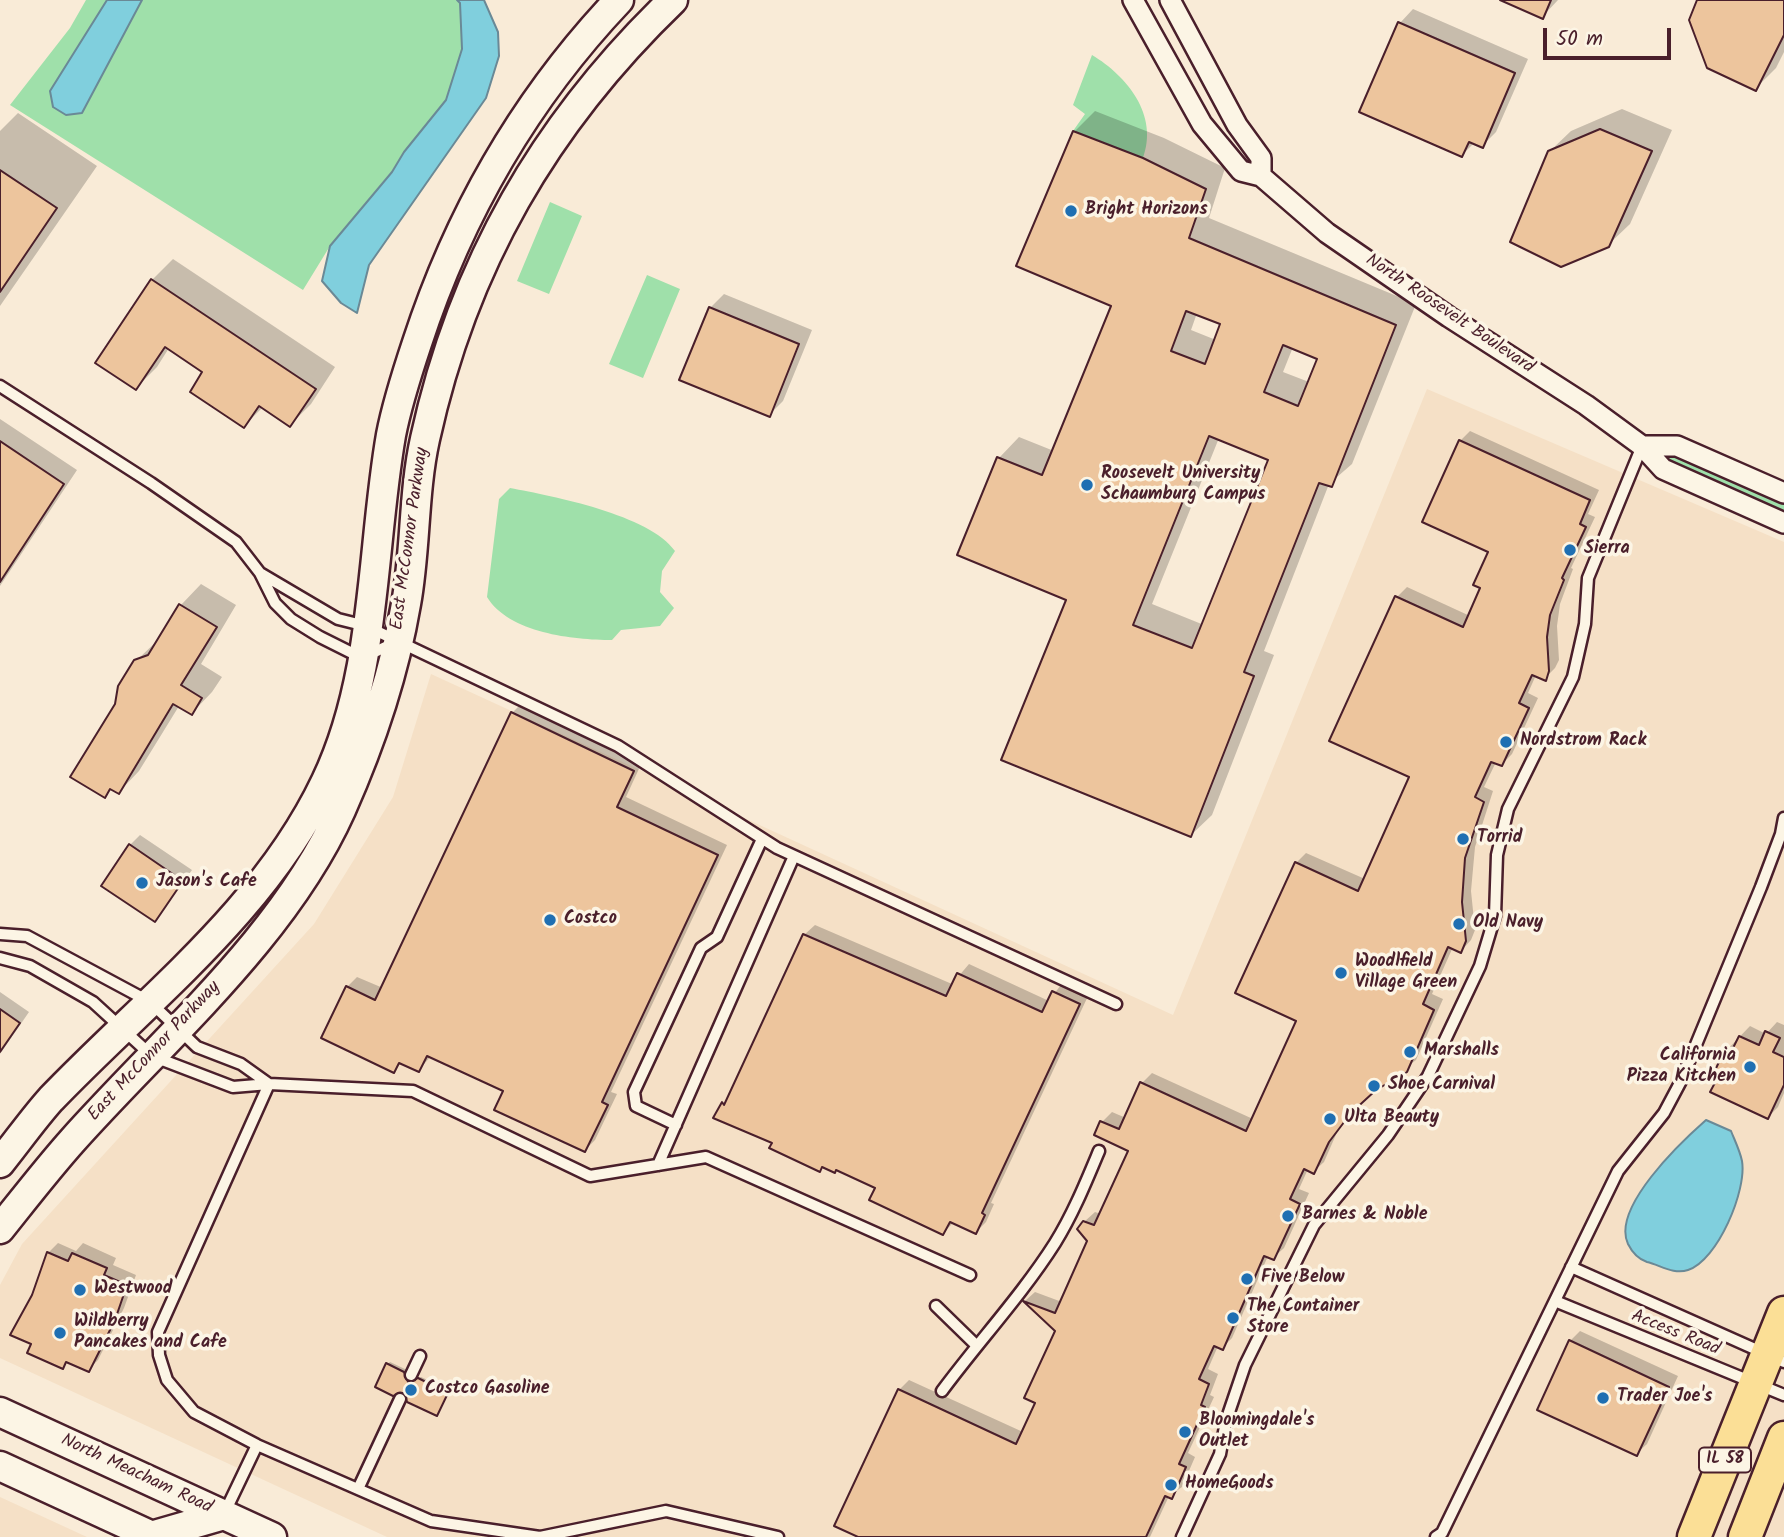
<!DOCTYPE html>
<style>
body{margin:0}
#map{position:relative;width:1784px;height:1537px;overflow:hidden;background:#f9ebd7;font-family:Kalam,sans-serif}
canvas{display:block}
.scale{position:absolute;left:1543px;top:28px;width:128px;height:32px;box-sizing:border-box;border:4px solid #4a1f2b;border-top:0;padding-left:9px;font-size:21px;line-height:24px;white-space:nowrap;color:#4a1f2b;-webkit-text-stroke:5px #fcf5e5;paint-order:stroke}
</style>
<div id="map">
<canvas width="1784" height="1537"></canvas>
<div class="scale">50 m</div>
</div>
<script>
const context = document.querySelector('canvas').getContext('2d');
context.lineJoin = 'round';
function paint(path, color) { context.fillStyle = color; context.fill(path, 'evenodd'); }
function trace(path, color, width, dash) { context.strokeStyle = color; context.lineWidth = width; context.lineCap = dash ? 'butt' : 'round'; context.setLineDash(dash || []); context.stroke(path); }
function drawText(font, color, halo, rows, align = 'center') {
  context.font = font + ' Kalam,sans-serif'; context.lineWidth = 7; context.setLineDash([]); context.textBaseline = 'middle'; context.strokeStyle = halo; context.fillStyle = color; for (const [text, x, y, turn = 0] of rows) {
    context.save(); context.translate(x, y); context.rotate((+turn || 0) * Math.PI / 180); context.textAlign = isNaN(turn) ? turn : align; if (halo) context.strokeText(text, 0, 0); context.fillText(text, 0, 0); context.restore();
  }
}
paint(new Path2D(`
 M 1427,389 L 1784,542 L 1784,1537 L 387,1537 L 0,1358 L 0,1285 L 22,1244 L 314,924 L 393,797 L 431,674 L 1173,1015 Z
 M 0,1497 L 87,1537 L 0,1537 Z`), '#f5e0c6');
paint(new Path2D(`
 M 86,0 L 457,0 L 460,3 L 462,49 L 446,100 L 404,152 L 392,171 L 330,246 L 303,290 L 10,105 L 70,28 Z
 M 1092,55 C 1127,76 1159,115 1143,158 L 1073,131 L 1085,114 L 1073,105 Z
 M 550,202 L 582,216 L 549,294 L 517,281 Z
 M 647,275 L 680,289 L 643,378 L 609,364 Z
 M 1671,453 L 1784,501 L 1784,516 L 1663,460 L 1660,454 Z
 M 510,488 C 553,496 650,515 675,551 L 662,571 L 660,592 L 674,608 L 660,626 L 621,630 L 612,640 C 573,640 509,633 487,597 L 499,499 Z`), '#9fe0aa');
const water = new Path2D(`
 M 107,0 L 142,0 L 82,113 L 66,115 L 53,107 L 50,91 Z
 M 457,0 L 484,0 L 498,32 L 499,56 L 486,98 L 369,265 L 357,313 L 341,303 L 322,281 L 330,246 L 392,172 L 404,152 L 446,100 L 462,49 L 460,3 Z
 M 1706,1120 L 1731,1131 C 1735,1141 1740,1151 1742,1161 C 1747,1190 1718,1260 1688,1270 C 1674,1275 1660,1265 1647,1262 C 1638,1259 1632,1252 1628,1244 C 1611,1208 1681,1142 1706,1120 Z`);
paint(water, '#80cfdd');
trace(water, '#6a8996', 2);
paint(new Path2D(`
 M 1504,0 L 1558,0 L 1542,17 Z
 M 1699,0 L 1784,0 L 1784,52 L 1776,68 L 1755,89 Z
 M 1413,9 L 1528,59 L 1496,132 L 1482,146 L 1474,143 L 1462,155 L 1400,23 Z
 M 1622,109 L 1672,130 L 1630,224 L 1608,245 L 1549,152 L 1571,131 Z
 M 1095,111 L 1164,138 L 1225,168 L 1209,218 L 1416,304 L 1352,464 L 1329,484 L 1264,651 L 1274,655 L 1212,815 L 1191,835 L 1069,599 L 959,555 L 999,458 L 1019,437 L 1054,451 L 1113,305 L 1074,132 ZM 1197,313 L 1222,323 L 1216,340 L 1191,330 ZM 1293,347 L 1319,358 L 1309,382 L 1283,372 ZM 1219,438 L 1270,459 L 1204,625 L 1152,604 Z
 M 18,113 L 97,166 L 0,306 L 0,131 Z
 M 173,259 L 335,367 L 311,404 L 290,425 L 263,407 L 244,426 L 205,372 L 169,348 L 157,367 L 136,388 L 98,362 L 152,280 Z
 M 724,294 L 812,330 L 783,401 L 769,415 L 710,308 Z
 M 0,419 L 77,470 L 0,586 Z
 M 1470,431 L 1599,490 L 1588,514 L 1595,517 L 1571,568 L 1573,569 L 1560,604 L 1557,626 L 1559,660 L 1555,668 L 1545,678 L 1536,675 L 1528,693 L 1538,698 L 1512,754 L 1502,764 L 1496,762 L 1484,787 L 1493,791 L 1475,847 L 1471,891 L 1475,930 L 1471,940 L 1461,951 L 1453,947 L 1432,994 L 1443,999 L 1416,1060 L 1359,1103 L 1338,1130 L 1324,1162 L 1313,1172 L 1308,1169 L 1299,1189 L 1309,1193 L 1284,1248 L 1273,1258 L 1268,1256 L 1232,1338 L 1222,1348 L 1218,1346 L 1208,1369 L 1218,1374 L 1210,1395 L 1214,1397 L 1188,1453 L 1195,1457 L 1182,1487 L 1169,1496 L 1150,1537 L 862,1537 L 899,1390 L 909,1380 L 1023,1432 L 1037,1402 L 1057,1330 L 1025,1301 L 1035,1292 L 1062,1302 L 1089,1240 L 1084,1222 L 1095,1212 L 1101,1214 L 1130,1150 L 1102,1122 L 1112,1112 L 1126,1118 L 1142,1083 L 1152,1073 L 1253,1119 L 1298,1020 L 1296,863 L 1306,853 L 1365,879 L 1412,777 L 1397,597 L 1407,587 L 1470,616 L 1483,588 L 1491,551 L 1460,441 Z
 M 201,584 L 236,605 L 201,664 L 222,677 L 212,692 L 192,713 L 179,706 L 139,771 L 119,792 L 112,788 L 104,796 L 117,704 L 136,661 L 160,638 L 181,605 Z
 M 522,703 L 643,760 L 626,797 L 727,845 L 611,1092 L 617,1094 L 595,1140 L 585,1150 L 505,1091 L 431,1056 L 419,1070 L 402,1062 L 394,1071 L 347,987 L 357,977 L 383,988 L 512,713 Z
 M 140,835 L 192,870 L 155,920 L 130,845 Z
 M 815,925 L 952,984 L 969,964 L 1049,1001 L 1063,982 L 1089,994 L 991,1203 L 994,1204 L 986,1222 L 976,1232 L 954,1222 L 943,1233 L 877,1187 L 837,1168 L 823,1166 L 820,1170 L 774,1142 L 716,1118 L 730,1097 L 804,935 Z
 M 0,992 L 29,1012 L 0,1054 Z
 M 1777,1022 L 1784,1025 L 1784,1093 L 1778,1107 L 1768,1117 L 1719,1078 L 1725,1052 L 1750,1026 L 1766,1034 Z
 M 58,1243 L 76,1251 L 83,1243 L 116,1258 L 113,1265 L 136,1275 L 124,1308 L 98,1360 L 88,1370 L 68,1361 L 62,1367 L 33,1343 L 33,1296 L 48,1253 Z
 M 1580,1331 L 1678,1376 L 1647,1444 L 1636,1454 L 1570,1341 Z
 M 390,1362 L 407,1370 L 411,1380 L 421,1377 L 449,1390 L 439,1411 L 388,1364 Z`), '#0003');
const building = new Path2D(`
 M 1500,0 L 1551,0 L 1543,19 Z
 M 1697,0 L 1784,0 L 1784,35 L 1756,91 L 1707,68 L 1689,20 Z
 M 1398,22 L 1515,73 L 1483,148 L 1469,142 L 1462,157 L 1359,112 Z
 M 1600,129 L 1652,151 L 1609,247 L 1561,267 L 1510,242 L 1548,151 Z
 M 1073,131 L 1143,158 L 1206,189 L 1189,238 L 1396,325 L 1332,487 L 1319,483 L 1244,672 L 1254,676 L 1191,837 L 1001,760 L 1066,600 L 957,555 L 997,457 L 1042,475 L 1111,306 L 1016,266 ZM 1186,311 L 1220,324 L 1205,364 L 1171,351 ZM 1283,345 L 1317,359 L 1298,406 L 1264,392 ZM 1209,436 L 1268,460 L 1192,648 L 1133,625 Z
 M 0,170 L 57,208 L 0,292 Z
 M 151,279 L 316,389 L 290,427 L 259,406 L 244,428 L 190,392 L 202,372 L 165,347 L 136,390 L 95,363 Z
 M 709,307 L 799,344 L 770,417 L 679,380 Z
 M 1459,440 L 1590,500 L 1580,524 L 1586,527 L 1562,578 L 1564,580 L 1550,615 L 1547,637 L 1549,671 L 1546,681 L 1532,675 L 1519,703 L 1529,708 L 1502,766 L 1491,762 L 1475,797 L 1484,802 L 1465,858 L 1462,902 L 1466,941 L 1461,953 L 1448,947 L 1423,1004 L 1434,1010 L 1407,1072 L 1376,1090 L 1351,1113 L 1329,1142 L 1314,1174 L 1304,1169 L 1290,1199 L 1300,1204 L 1274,1260 L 1264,1256 L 1223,1350 L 1214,1346 L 1199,1379 L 1209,1384 L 1201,1405 L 1205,1407 L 1179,1464 L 1186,1467 L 1172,1499 L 1165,1496 L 1146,1537 L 858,1537 L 834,1526 L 898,1389 L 1016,1444 L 1035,1403 L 1024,1398 L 1055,1331 L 1023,1301 L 1055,1313 L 1087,1241 L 1077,1229 L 1083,1221 L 1094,1225 L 1128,1151 L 1094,1135 L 1100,1121 L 1119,1129 L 1140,1082 L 1246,1131 L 1296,1021 L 1235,993 L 1295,862 L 1358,891 L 1409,777 L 1329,741 L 1395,596 L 1463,627 L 1480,588 L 1473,585 L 1488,552 L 1422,522 Z
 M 0,441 L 64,484 L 0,582 Z
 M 179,604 L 217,627 L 181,685 L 202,698 L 192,715 L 173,704 L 119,794 L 110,789 L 105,798 L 70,777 L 115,704 L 118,686 L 134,660 L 148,655 Z
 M 511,712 L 634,771 L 617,807 L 718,855 L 602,1102 L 608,1105 L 585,1152 L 494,1110 L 503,1091 L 427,1056 L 419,1072 L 399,1063 L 394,1073 L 321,1038 L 346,986 L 375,1000 Z
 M 129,844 L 183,881 L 155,922 L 101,886 Z
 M 803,934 L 946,996 L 957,973 L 1042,1012 L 1052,991 L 1080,1004 L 982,1213 L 985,1215 L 976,1234 L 950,1222 L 943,1235 L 869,1200 L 875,1188 L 836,1170 L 835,1173 L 822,1167 L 820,1172 L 769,1148 L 772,1143 L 713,1118 L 722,1102 L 724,1105 Z
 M 0,1009 L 20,1023 L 0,1052 Z
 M 1765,1031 L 1780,1038 L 1773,1052 L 1784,1057 L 1784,1085 L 1768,1119 L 1710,1092 L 1717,1079 L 1712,1077 L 1724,1051 L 1730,1054 L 1739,1036 L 1759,1045 Z
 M 47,1252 L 68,1261 L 72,1253 L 107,1268 L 104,1275 L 127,1285 L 115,1320 L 89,1372 L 66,1362 L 63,1369 L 27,1353 L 31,1344 L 10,1335 L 32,1295 Z
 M 1569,1340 L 1669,1387 L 1637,1456 L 1537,1410 Z
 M 386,1363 L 404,1372 L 408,1382 L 418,1378 L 448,1393 L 437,1416 L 407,1402 L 404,1393 L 393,1396 L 375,1387 Z`);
paint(building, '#edc59d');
trace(building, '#4a1f2b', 2);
const lane = new Path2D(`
 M 0,386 L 151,483 L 236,542 L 260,573 L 275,603 L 291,619 L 320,637 L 362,658 L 394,643
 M 260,573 L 338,619 L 366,626 L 618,746 L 777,848 L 1116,1004
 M 0,934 L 27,936 L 150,1002 L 197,1047 L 241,1064 L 269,1084
 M 0,958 L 30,966 L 93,1002 L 152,1056 L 233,1087 L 269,1084 L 413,1091 L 590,1176 L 706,1157 L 970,1275
 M 269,1084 L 158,1332 L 159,1355 L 167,1380 L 194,1412 L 257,1445 L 431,1521 L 540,1537 L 666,1511 L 778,1537
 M 676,1125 L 636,1106 L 634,1092 L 701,948 L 717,937 L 762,839
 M 658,1165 L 794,856
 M 1571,1267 L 1784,1362
 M 1555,1301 L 1784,1395
 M 936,1306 L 976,1345
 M 411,1375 L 420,1356
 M 942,1391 C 979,1341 1022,1295 1055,1243 C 1073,1214 1086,1182 1099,1151
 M 358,1489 L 400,1399
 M 224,1514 L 257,1445
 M 1182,1537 L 1220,1454 L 1226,1421 L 1245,1365 L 1314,1225 L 1388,1135 L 1428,1076 L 1480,966 L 1495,916 L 1497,855 L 1508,809 L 1573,677 L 1585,624 L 1588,578 L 1642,446
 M 1436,1537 L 1442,1533 L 1618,1171 L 1664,1113 L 1681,1081 L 1761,887 L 1781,834 L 1784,818`);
const street = new Path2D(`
 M 1133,0 L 1202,124 L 1241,171 L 1261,176 L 1327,233 L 1449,317 L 1586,405 L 1642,446 L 1663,469 L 1784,523
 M 1170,0 L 1237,125 L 1261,158 L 1261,176
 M 1642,446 L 1677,446 L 1784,493`);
const secondary = new Path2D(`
 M 0,1163 C 17,1142 33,1119 51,1099 C 148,998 265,910 326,781 C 377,674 371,550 391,435 C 397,404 407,373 417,343 C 459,214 526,98 619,0
 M 0,1229 C 24,1199 48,1168 73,1140 C 165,1037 284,937 341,810 C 370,745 394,674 406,604 C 416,550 413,493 425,439 C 463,265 545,123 673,0
 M 0,1412 L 272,1537
 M 0,1466 L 154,1537
 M 151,1536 L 224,1515`);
const primary = new Path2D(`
 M 1694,1537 L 1784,1313
 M 1745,1537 L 1784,1438`);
trace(lane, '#4a1f2b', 15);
trace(street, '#4a1f2b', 24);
trace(secondary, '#4a1f2b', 33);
trace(primary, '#4a1f2b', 37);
trace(lane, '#fcf5e5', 10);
trace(street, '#fcf5e5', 19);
trace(secondary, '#fcf5e5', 28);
trace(primary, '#fbdf96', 32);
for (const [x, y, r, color] of [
 [1071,211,7,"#1f6fb2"],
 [1087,485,7,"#1f6fb2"],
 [1570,550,7,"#1f6fb2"],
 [1506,742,7,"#1f6fb2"],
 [1463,839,7,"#1f6fb2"],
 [142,883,7,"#1f6fb2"],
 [550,920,7,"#1f6fb2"],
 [1459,924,7,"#1f6fb2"],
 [1341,973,7,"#1f6fb2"],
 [1410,1052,7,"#1f6fb2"],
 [1750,1067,7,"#1f6fb2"],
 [1374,1086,7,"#1f6fb2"],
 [1330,1119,7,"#1f6fb2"],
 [1288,1216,7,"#1f6fb2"],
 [1247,1279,7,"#1f6fb2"],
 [80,1290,7,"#1f6fb2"],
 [1233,1318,7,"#1f6fb2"],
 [60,1333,7,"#1f6fb2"],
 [411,1390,7,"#1f6fb2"],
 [1603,1398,7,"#1f6fb2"],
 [1185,1432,7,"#1f6fb2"],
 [1171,1485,7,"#1f6fb2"]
]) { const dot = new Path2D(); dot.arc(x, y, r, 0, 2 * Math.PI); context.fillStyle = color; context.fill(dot); trace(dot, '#fcf5e5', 2.5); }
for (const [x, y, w] of [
 [1725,1460,52]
]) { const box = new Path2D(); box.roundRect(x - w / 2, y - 12.5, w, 25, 5); context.fillStyle = '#fcf5e5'; context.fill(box); trace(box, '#4a1f2b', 2); }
drawText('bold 16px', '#4a1f2b', null, [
 ["IL 58",1725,1460]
]);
drawText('bold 18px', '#4a1f2b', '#fcf5e5', [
 ["Bright Horizons",1085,211],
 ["Roosevelt University",1101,475],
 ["Schaumburg Campus",1101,496],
 ["Sierra",1584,550],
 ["Nordstrom Rack",1520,742],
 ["Torrid",1477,839],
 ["Jason's Cafe",156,883],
 ["Costco",564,920],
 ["Old Navy",1473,924],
 ["Woodlfield",1355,963],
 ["Village Green",1355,984],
 ["Marshalls",1424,1052],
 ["California",1736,1057,"right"],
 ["Pizza Kitchen",1736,1078,"right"],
 ["Shoe Carnival",1388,1086],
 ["Ulta Beauty",1344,1119],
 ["Barnes & Noble",1302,1216],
 ["Five Below",1261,1279],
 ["Westwood",94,1290],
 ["The Container",1247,1308],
 ["Store",1247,1329],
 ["Wildberry",74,1323],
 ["Pancakes and Cafe",74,1344],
 ["Costco Gasoline",425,1390],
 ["Trader Joe's",1617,1398],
 ["Bloomingdale's",1199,1422],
 ["Outlet",1199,1443],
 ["HomeGoods",1185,1485]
], 'left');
drawText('18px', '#4a1f2b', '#fcf5e5', [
 ["North Roosevelt Boulevard",1449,315,34],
 ["East McConnor Parkway",411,539,-82],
 ["East McConnor Parkway",155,1052,-47],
 ["Access Road",1675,1334,22],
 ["North Meacham Road",136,1475,25]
]);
</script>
